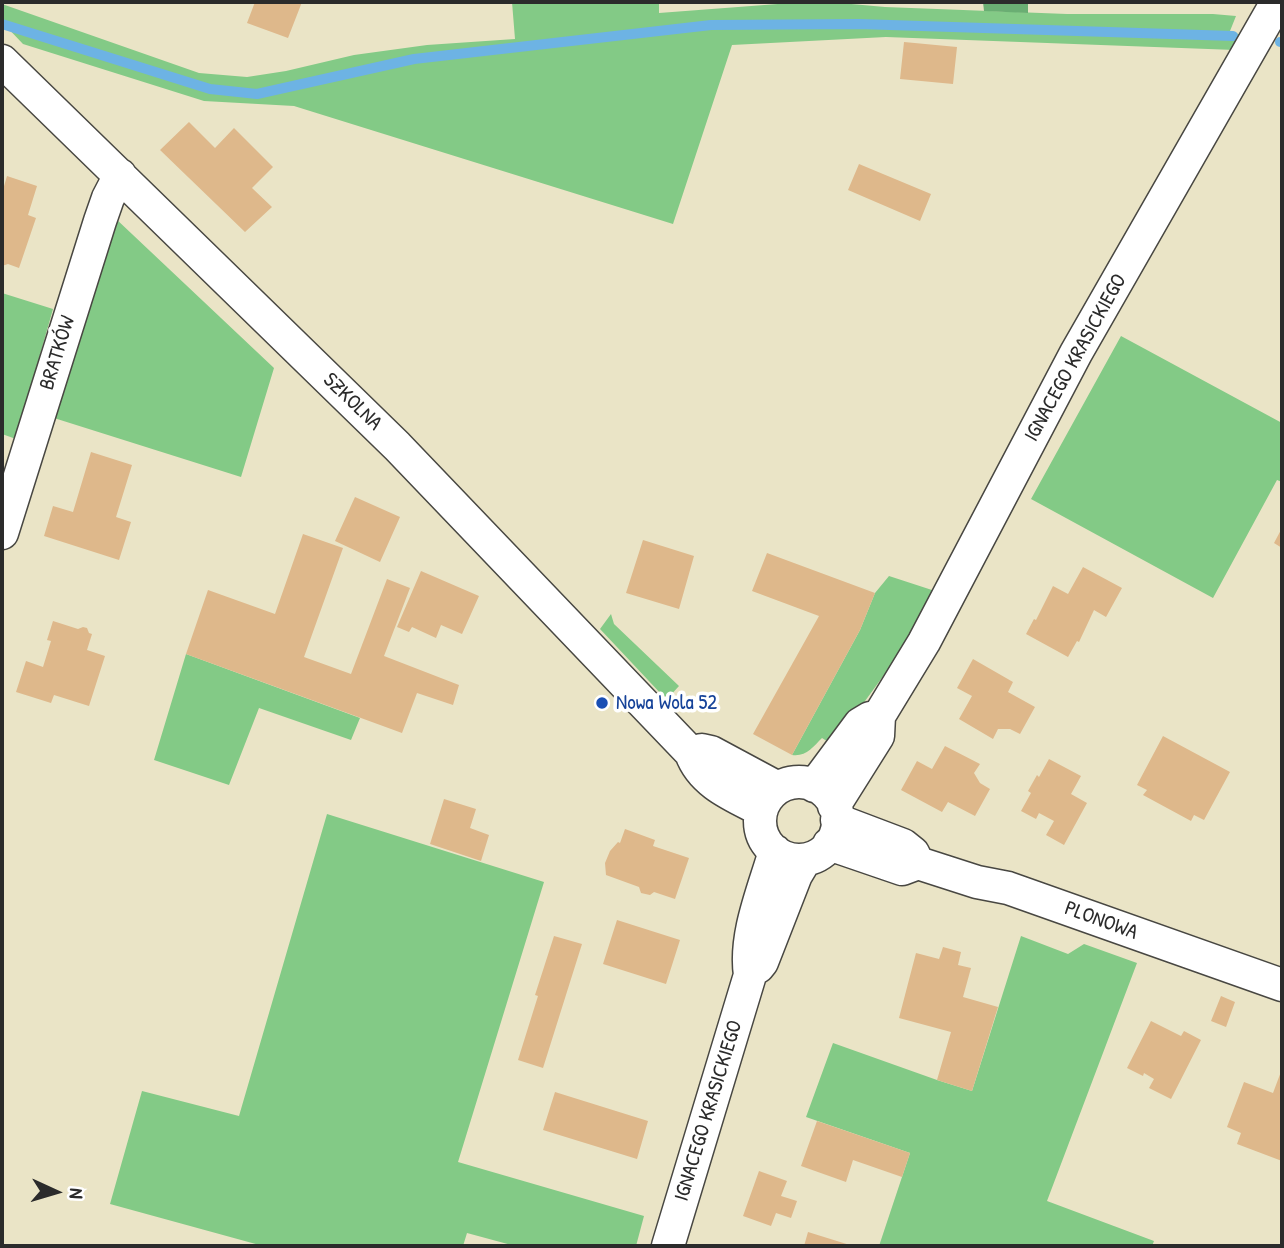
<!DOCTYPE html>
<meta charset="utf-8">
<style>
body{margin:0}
#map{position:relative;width:1284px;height:1248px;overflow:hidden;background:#eae4c6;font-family:"Patrick Hand",sans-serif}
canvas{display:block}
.frame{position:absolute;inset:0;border:4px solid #2b2b2b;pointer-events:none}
.north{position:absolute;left:21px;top:1157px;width:70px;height:70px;-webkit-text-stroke:5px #fff;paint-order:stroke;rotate:94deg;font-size:19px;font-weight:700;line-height:28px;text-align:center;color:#2b2b2b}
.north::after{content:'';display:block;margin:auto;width:24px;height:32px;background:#2b2b2b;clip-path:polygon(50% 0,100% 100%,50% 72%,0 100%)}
</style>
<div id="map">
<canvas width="1284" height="1248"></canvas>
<div class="frame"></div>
<div class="north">N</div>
</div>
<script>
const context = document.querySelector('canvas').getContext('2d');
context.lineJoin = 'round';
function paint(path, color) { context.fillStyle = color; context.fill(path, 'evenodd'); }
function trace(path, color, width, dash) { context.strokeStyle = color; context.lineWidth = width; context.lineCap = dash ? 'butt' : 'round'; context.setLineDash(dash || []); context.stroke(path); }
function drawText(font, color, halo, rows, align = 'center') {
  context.font = font + ' "Patrick Hand",sans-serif'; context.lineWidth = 7; context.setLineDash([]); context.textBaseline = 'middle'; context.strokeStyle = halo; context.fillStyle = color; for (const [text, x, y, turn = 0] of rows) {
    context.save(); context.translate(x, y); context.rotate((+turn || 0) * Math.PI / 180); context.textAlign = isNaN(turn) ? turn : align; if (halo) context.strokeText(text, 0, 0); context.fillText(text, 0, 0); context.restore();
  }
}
paint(new Path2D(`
 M 512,2 L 659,2 L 659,13 L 804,2 L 829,2 L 885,7 L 1067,14 L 1213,14 L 1236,16 L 1230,31 L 1244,36 L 1235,50 L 886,37 L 732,45 L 673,224 L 294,106 L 204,101 L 23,44 L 2,22 L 2,4 L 199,73 L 247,77 L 286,71 L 354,55 L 427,45 L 515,39 Z
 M 115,218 L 274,368 L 241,477 L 54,418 Z
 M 2,293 L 53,309 L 16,439 L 2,434 Z
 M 1121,336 L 1282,423 L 1282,482 L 1277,480 L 1213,598 L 1031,499 Z
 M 889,576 L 935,591 L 908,642 L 833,745 L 822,738 C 813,747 806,757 792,755 L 860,630 L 875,593 Z
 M 611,614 L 614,624 L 679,686 L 669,697 L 663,696 L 600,629 Z
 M 186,654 L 360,718 L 351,740 L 259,708 L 229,785 L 154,760 Z
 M 327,814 L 544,882 L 458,1162 L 644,1216 L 636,1246 L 515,1246 L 467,1233 L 463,1246 L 263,1246 L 110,1204 L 142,1091 L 239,1116 Z
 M 1021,936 L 1068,954 L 1084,944 L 1137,963 L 1047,1201 L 1154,1241 L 1152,1246 L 879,1246 L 910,1153 L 806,1117 L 833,1043 L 937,1080 L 972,1091 Z`), '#83ca86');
paint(new Path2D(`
 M 983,2 L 1028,2 L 1028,13 L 984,11 Z`), '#6aae73');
trace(new Path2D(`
 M 2,24 L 210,89 L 257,94 L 414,59 L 711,25 L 859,24 L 1233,36
 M 1280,42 L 1282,42`), '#6db3e4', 10);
paint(new Path2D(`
 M 255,2 L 302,2 L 288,38 L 247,23 Z
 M 904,42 L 957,47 L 953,84 L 900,79 Z
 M 189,122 L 215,148 L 234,128 L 273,167 L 252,188 L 272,207 L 245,232 L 160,150 Z
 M 859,164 L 931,194 L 920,221 L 848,190 Z
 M 7,176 L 37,186 L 28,215 L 36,218 L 19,268 L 8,264 L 2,266 L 2,193 Z
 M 91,452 L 132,465 L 116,517 L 131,522 L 119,560 L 44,536 L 53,506 L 73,512 Z
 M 355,497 L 400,517 L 380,562 L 335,541 Z
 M 1282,528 L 1282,548 L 1274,543 Z
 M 303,534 L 343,548 L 304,657 L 351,674 L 387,579 L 410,588 L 384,656 L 459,685 L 453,705 L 417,693 L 402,733 L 186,654 L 208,590 L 275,614 Z
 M 643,540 L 694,556 L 679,609 L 626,593 Z
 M 767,553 L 875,593 L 860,630 L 792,755 L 753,734 L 819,616 L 752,591 Z
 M 1083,567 L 1122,588 L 1106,617 L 1094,610 L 1079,642 L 1077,641 L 1068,657 L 1026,634 L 1034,619 L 1036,620 L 1053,586 L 1068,594 Z
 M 421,571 L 479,596 L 462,634 L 441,625 L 436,638 L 412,627 L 409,632 L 397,627 Z
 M 53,621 L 78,629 L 83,627 L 87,628 L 89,633 L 92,634 L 87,650 L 105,656 L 89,706 L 54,695 L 51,703 L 16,692 L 26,661 L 43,667 L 51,641 L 47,640 Z
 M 973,659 L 1013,682 L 1008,692 L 1035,707 L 1020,734 L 1010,729 L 998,729 L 993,739 L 959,719 L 972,696 L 957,688 Z
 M 1163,736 L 1230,772 L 1204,820 L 1194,815 L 1191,821 L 1143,795 L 1147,790 L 1137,785 Z
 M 945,746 L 980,764 L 974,773 L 980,783 L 990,789 L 975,816 L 948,802 L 942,812 L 901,790 L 917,761 L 932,769 Z
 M 1049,759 L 1081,776 L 1071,794 L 1087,803 L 1064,845 L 1046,835 L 1054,821 L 1039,813 L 1036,819 L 1021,811 L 1031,793 L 1028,791 L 1037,775 L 1039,777 Z
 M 444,799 L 476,809 L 470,828 L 489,835 L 481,861 L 430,844 Z
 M 625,829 L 655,840 L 653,846 L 689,858 L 675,899 L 654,892 L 650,895 L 641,893 L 639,887 L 606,875 L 605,863 L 610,851 L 618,842 L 620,843 Z
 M 617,920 L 680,940 L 666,984 L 603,964 Z
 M 554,936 L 582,944 L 543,1068 L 518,1060 L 538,996 L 535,995 Z
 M 943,947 L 961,952 L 958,965 L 971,968 L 963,997 L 998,1007 L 972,1091 L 937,1080 L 951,1032 L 899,1018 L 916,953 L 939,959 Z
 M 1221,996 L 1235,1002 L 1226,1027 L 1211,1021 Z
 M 1151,1021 L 1181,1036 L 1184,1031 L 1201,1040 L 1171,1099 L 1149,1088 L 1154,1079 L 1144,1073 L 1143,1076 L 1127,1068 Z
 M 1282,1069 L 1282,1161 L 1237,1144 L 1241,1133 L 1227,1127 L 1244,1082 L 1273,1093 Z
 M 555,1092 L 648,1121 L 637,1159 L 543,1130 Z
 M 817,1121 L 910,1153 L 902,1177 L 853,1160 L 846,1182 L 801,1166 Z
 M 759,1171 L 787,1181 L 781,1196 L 797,1201 L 791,1218 L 776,1213 L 771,1226 L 743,1216 Z
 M 808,1232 L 853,1246 L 804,1246 Z`), '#deb88b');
const street = new Path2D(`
 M 2,61 L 397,446 L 691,753 C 702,784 734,796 761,810
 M 2,533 L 100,221 L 108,198 L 120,175
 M 691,753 L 702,750 L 711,752 L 778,788
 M760 821a39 39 0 1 1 78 0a39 39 0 1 1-78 0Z
 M 814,786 L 860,724 L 870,718 L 879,716
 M 834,806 L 878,736 L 879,716 L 924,642 L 1076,353 L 1277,2
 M 837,820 L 903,845 L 913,853 L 918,863
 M 829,844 L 902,869 L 918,863 L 977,882 L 1008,888 L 1282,985
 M 758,967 L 762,962 L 796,875 L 805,860
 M 668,1246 L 750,975 C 744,935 764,889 775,851`);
trace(street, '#484742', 35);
trace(street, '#fff', 32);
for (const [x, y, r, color] of [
 [602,703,7,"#1a4fb4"]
]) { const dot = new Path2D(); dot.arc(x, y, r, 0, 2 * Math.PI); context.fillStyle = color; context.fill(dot); trace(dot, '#fff', 2.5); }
drawText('21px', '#2b2b2b', '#fff', [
 ["BRATKÓW",58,353,-73],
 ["IGNACEGO KRASICKIEGO",1076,358,-61],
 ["SZKOLNA",352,402,44],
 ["PLONOWA",1101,921,20],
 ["IGNACEGO KRASICKIEGO",709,1111,-73]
]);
drawText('21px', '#164399', '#fff', [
 ["Nowa Wola 52",616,703]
], 'left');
</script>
